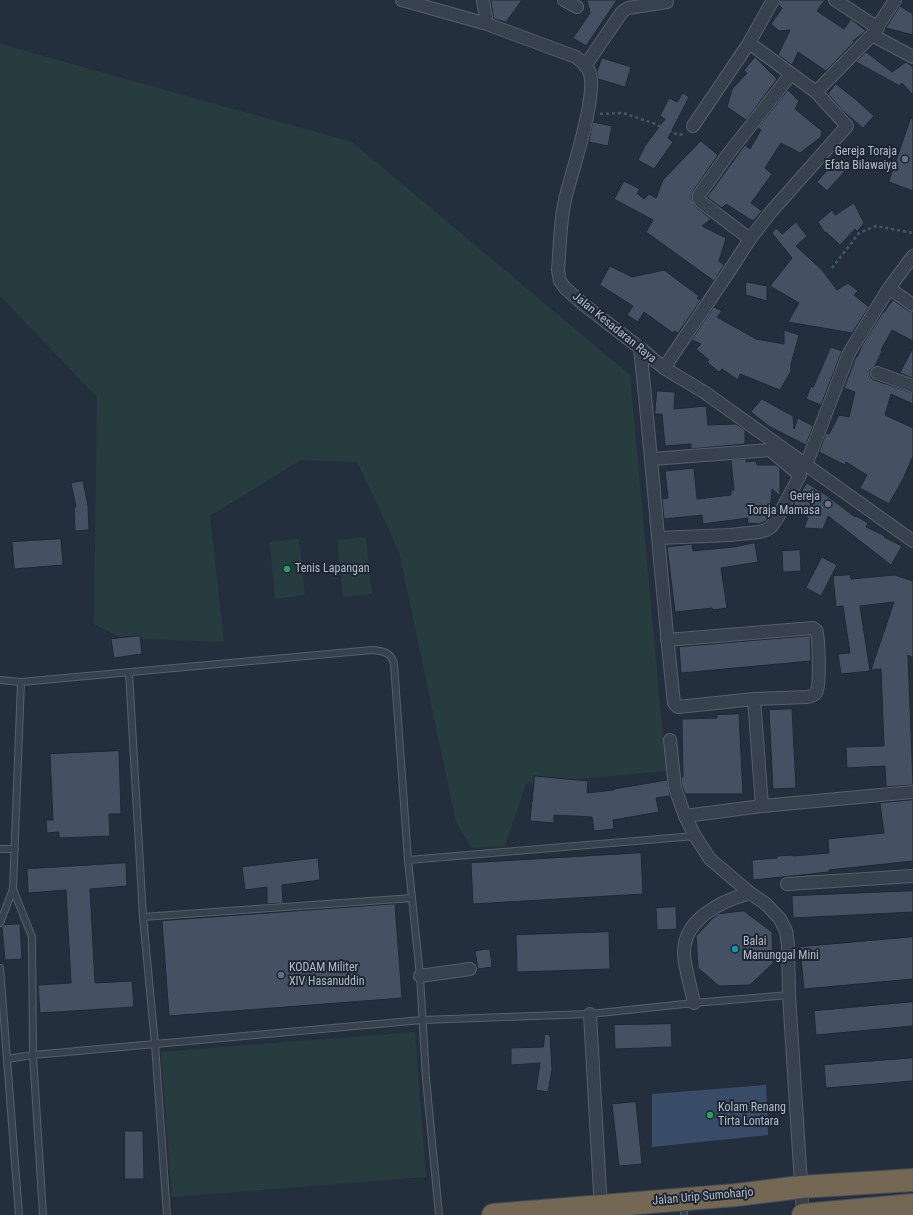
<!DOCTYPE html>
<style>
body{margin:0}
canvas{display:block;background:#242f3e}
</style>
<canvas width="913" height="1215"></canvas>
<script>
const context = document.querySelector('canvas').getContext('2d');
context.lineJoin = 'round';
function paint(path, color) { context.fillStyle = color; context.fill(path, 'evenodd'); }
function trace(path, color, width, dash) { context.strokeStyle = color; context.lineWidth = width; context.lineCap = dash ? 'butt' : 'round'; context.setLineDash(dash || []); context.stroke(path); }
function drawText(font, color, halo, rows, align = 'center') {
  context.font = font + ' "Roboto Condensed",sans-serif'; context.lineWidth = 4; context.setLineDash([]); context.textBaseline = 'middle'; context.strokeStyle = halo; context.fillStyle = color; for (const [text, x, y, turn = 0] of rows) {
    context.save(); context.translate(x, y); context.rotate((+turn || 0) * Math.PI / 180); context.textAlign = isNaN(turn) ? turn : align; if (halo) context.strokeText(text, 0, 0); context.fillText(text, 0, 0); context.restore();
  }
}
paint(new Path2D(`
 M 0,44 L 352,142 L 630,375 L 666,771 L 526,784 L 505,846 L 472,848 L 456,822 L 399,551 L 357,462 L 301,460 L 210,516 L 224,642 L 122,638 L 94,624 L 97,397 L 0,296 Z
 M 366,537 L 372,594 L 343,597 L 337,540 Z
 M 299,539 L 305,595 L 275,599 L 270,542 Z
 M 415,1032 L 426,1177 L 172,1197 L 161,1052 Z`), '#263c3f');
paint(new Path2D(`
 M 766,1085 L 768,1135 L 652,1147 L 652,1094 Z`), '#394c67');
const building = new Path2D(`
 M 491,0 L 522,0 L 506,22 L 494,19 Z
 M 587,0 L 617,0 L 586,46 L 573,38 L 590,13 Z
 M 780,0 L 825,0 L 817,11 L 844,29 L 851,19 L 866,31 L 853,41 L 854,42 L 826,71 L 798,52 L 792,65 L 778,55 L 790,30 L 779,31 L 771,24 L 782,8 L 779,5 Z
 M 900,6 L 913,14 L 913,35 L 886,28 Z
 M 866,52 L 892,72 L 906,62 L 913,67 L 913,95 L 902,83 L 900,86 L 856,62 Z
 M 755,57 L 777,79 L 746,120 L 727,107 L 732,89 L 747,73 L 744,71 Z
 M 602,58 L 631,67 L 625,87 L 598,79 L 597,72 Z
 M 836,84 L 854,98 L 874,116 L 863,128 L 843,111 L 828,94 Z
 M 788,90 L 799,101 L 795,109 L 822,131 L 821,137 L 800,153 L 781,143 L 765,168 L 772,174 L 751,203 L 762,211 L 753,221 L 726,204 L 722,208 L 707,197 L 745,145 L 750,149 L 761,130 L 758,128 Z
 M 683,93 L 689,97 L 668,138 L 673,142 L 654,169 L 638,160 L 645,146 L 665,119 L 660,116 L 669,98 L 677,102 Z
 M 911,118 L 913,119 L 913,191 L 889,182 Z
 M 593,122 L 612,126 L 608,146 L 589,142 Z
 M 701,141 L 718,155 L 693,191 L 692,195 L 692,199 L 695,206 L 711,219 L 702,226 L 726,238 L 719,261 L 724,265 L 714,281 L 646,232 L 653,220 L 614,199 L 624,181 L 640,189 L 637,193 L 644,199 L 649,194 L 656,198 L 663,180 Z
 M 835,162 L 845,171 L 827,191 L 817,182 Z
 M 854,203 L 864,223 L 857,232 L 855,229 L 840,245 L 826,232 L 825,233 L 818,222 L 832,210 L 835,215 Z
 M 796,222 L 807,236 L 796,246 L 822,270 L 837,290 L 848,283 L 858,291 L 854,295 L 869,307 L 852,333 L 788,322 L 799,303 L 770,286 L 792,258 L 772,233 L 776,228 L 782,234 Z
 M 610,266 L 632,277 L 664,270 L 699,296 L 697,298 L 701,300 L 678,333 L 674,331 L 673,333 L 644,312 L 638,322 L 627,315 L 633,306 L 600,285 Z
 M 746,282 L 767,286 L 767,301 L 746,295 Z
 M 893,300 L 909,311 L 913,312 L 913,341 L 892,330 L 881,350 L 882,351 L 875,366 L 870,370 L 870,374 L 871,378 L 874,380 L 913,393 L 913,404 L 891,394 L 885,415 L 913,428 L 913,456 L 904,477 L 889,504 L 860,488 L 867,475 L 846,462 L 845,465 L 819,452 L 826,433 L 829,434 L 839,415 L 849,417 L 855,392 L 844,388 L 856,357 L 857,357 L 863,344 L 883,312 L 884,312 Z
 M 714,307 L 722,311 L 717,317 L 756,339 L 784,344 L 784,330 L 799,335 L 791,364 L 791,371 L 780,390 L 740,374 L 738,380 L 722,369 L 719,372 L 707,362 L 709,360 L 696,349 L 701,344 L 692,340 Z
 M 831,347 L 842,351 L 821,405 L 806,399 L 811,386 L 813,387 Z
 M 913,348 L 913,378 L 900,373 Z
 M 657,391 L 675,392 L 674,409 L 706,406 L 708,425 L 736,424 L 745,430 L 745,444 L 691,449 L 691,444 L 665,446 L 662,414 L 655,414 Z
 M 762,399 L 793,416 L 794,429 L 798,418 L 813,426 L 806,445 L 770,427 L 751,412 Z
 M 746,459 L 746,462 L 756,461 L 757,465 L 776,465 L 780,468 L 780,496 L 772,489 L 770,515 L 766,521 L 759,524 L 747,523 L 748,518 L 703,524 L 702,515 L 664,519 L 662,499 L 668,498 L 665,471 L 694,468 L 697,499 L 731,495 L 731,490 L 734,490 L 731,460 Z
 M 83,481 L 88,506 L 89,530 L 75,531 L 74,507 L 76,507 L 71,483 Z
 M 807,483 L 826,495 L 855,517 L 856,516 L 868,523 L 866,527 L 885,536 L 884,537 L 902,546 L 891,565 L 828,516 L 823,529 L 804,528 L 808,518 L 794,507 L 794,503 Z
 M 61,539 L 63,565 L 14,569 L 12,542 Z
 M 755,543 L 758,562 L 721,568 L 727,608 L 713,610 L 712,608 L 675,612 L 667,547 L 692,544 L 693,551 L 733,547 Z
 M 800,550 L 801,571 L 783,572 L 782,551 Z
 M 822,557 L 837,565 L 821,596 L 806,588 Z
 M 850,575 L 851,579 L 895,575 L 913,581 L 913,658 L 908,655 L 913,785 L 886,787 L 885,766 L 847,768 L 846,747 L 884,746 L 881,669 L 871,670 L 894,602 L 860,606 L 870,671 L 841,674 L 838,654 L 850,653 L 843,606 L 836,607 L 833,576 Z
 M 140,636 L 142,654 L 114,658 L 111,639 Z
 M 810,636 L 811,661 L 681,673 L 679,647 Z
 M 792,709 L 796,788 L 773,789 L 769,710 Z
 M 739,714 L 743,794 L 685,794 L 682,786 L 681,778 L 683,777 L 682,719 L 717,718 L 717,715 Z
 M 119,751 L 121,814 L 109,814 L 110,836 L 59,838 L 59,832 L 47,833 L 46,820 L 53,820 L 50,754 Z
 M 535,776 L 588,781 L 587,793 L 614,790 L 614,789 L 667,780 L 670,796 L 656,798 L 659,812 L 613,820 L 614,829 L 594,831 L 592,817 L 554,815 L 554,823 L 530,821 Z
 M 913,800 L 913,861 L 829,870 L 829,872 L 753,880 L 752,860 L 777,858 L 777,856 L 793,855 L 793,856 L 829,853 L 828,839 L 884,833 L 880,803 Z
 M 641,853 L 643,894 L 473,904 L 471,863 Z
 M 318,858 L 320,880 L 282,885 L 283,903 L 267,904 L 267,887 L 245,890 L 242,867 Z
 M 126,863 L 127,886 L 90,889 L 95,983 L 132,981 L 134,1007 L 40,1013 L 38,985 L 71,983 L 66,890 L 28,893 L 27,869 Z
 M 913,891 L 913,912 L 793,918 L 792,896 Z
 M 395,904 L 402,998 L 169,1016 L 162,921 Z
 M 676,907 L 677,929 L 657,930 L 656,908 Z
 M 744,911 L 772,932 L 773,963 L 750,985 L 719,986 L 698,968 L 696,936 L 713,918 L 718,914 Z
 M 20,924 L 22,959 L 5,960 L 2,927 L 4,925 Z
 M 609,932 L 610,969 L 517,972 L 516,935 Z
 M 913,937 L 913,979 L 804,989 L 800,947 Z
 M 490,949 L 492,967 L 478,969 L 475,951 Z
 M 913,1002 L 913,1026 L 816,1035 L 814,1011 Z
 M 671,1024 L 672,1047 L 615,1049 L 614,1025 Z
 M 545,1034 L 550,1035 L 552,1070 L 548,1092 L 536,1090 L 540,1063 L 511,1065 L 511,1048 L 543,1047 Z
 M 913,1058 L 913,1081 L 826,1088 L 824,1065 Z
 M 636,1102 L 642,1164 L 619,1166 L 612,1104 Z
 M 125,1131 L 143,1131 L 144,1179 L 125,1179 Z`);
paint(building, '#455162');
trace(building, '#1f2835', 1);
const lane = new Path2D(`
 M 129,672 L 143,917
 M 0,680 L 21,682 L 372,650 C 383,651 391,652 394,664 L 408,860
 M 0,849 L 15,849
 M 13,889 L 32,937 L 33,1055 L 43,1215
 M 412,898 L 420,976 L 426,1078 L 439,1215
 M 0,923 L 13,889 L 21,682
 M 0,968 L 19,1215
 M 7,1059 L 33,1055 L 155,1044 L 143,917 L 412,898 L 408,860 L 695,836
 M 683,1203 L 684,1215
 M 167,1215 L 155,1044 L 422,1020 L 590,1014 L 694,1003 L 789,995`);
const street = new Path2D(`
 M 402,0 L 487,24 L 576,57 C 581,61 586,65 589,71 C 599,93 571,173 565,200 C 560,221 560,248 558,270 L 560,281 L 565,288 L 583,304 L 640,348 L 664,368 L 704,392 L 913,541
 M 483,0 L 487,24
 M 564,0 L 577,7
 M 835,0 L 878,28
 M 872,35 L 913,57
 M 585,66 L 622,12 L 628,8 L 667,2
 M 816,92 L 872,35 L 895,0
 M 693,126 L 749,43 L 773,0
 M 750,239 L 701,202 L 699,199 L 699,195 L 726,157 L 791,74
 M 889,288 L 913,305
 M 640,348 C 653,466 661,585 674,703 L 678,707 L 754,699 L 762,806
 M 664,368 L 732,267 L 750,239 L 770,213 L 847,126 L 816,92 L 749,43
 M 877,373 L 913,386
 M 652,459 L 770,450 L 800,475 L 778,517 L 771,527 L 766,530 L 759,532 L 730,535 L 658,538
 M 806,465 L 849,353 L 889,288 L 913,256
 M 667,640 L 813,628 L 816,630 C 819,636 820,683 817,690 C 816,695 812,696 807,697 L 754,699
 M 670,740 L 675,788 L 685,816
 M 787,884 L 913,876
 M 420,976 L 470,969
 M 694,1003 C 691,987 685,970 684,954 C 683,919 721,901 750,893
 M 590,1014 L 601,1210
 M 803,1215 L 789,995 L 788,945 L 786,931 L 780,919 L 766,904 L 750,893 L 710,859 L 695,836 L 685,816 L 762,806 L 913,792`);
const highway = new Path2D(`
 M 493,1215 L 736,1195 L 801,1187 L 913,1180
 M 803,1215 L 913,1205`);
trace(lane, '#565f6c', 8);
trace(street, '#565f6c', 14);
trace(highway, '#434c59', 24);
trace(new Path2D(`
 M 600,114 L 623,113 L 653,123 L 678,135 L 684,134
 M 832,268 L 859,233 L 876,226 L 913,233`), '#44595c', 2.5, [3, 3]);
trace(lane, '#38414e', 6);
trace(street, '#38414e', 12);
trace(highway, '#746855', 22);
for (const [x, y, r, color] of [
 [905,159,4,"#6b7280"],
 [828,504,4,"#6b7280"],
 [287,569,4,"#2e9e5b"],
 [735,949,4,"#0f9aa8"],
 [281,975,4,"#5c6f8a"],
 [710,1115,4,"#2e9e5b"]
]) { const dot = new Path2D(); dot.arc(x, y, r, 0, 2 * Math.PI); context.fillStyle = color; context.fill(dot); trace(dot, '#1d2633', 1.5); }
drawText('12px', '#b4bcc9', '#1d2633', [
 ["Gereja Toraja",897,152,"right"],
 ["Efata Bilawaiya",897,166,"right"],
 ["Gereja",820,497,"right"],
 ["Toraja Mamasa",820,511,"right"],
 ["Tenis Lapangan",295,569],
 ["Balai",743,942],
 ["Manunggal Mini",743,956],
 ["KODAM Militer",289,968],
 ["XIV Hasanuddin",289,982],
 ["Kolam Renang",718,1108],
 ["Tirta Lontara",718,1122]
], 'left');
drawText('12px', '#b4bcc9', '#1d2633', [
 ["Jalan Kesadaran Raya",614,328,39],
 ["Jalan Urip Sumoharjo",703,1197,-5]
]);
</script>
